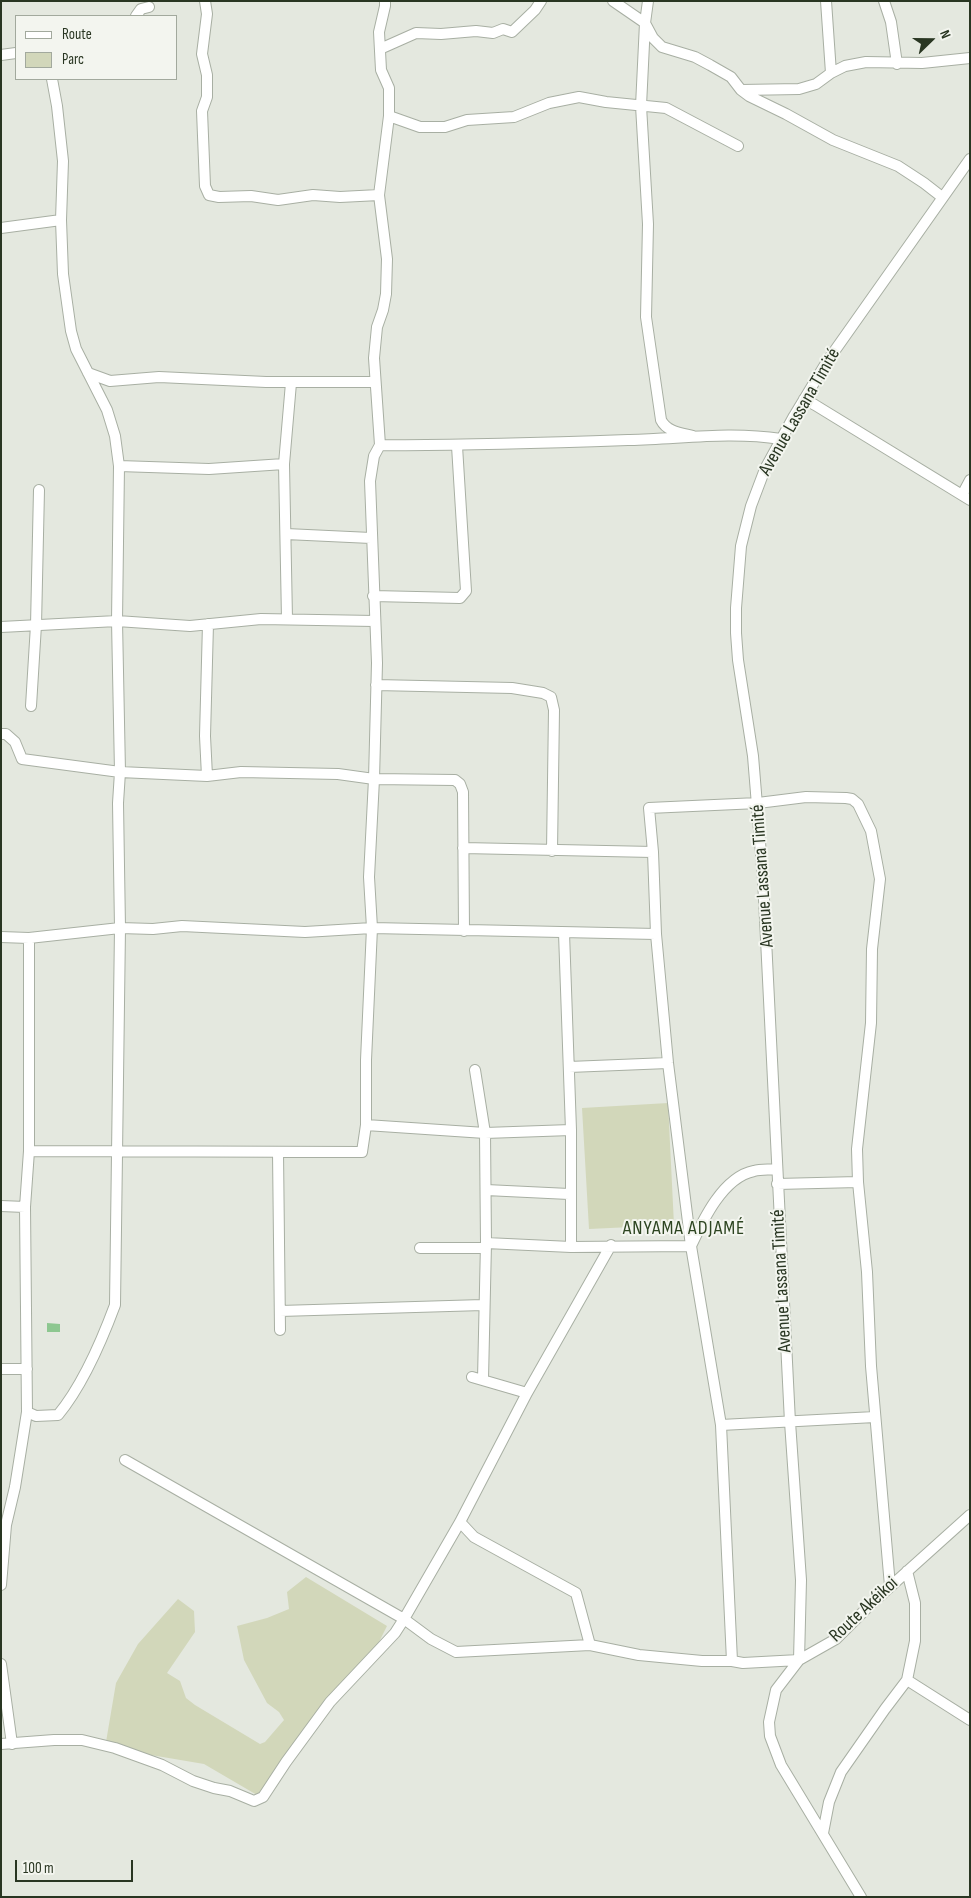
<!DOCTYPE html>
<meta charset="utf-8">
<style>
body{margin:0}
#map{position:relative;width:971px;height:1898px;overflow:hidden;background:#e4e8df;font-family:"Sofia Sans Condensed",sans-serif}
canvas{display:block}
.frame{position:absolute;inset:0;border:2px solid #293622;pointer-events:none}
.legend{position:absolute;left:15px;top:15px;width:162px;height:65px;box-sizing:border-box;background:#f3f5ef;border:1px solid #a2a99d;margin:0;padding:6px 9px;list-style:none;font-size:15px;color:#293622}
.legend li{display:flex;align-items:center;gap:10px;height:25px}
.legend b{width:25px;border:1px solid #a2a99d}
.north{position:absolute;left:906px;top:15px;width:50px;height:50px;-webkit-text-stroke:4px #f3f5ef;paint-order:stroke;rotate:68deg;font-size:14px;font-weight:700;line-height:20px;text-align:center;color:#293622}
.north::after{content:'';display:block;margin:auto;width:18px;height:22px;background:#293622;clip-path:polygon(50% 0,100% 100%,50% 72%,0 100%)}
.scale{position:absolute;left:15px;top:1860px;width:118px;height:22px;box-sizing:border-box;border:2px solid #293622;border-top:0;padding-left:6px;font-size:15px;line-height:18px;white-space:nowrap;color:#293622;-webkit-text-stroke:4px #f3f5ef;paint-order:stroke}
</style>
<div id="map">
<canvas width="971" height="1898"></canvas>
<div class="frame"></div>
<ul class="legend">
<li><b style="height:6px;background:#fff"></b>Route</li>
<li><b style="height:14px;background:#d2d7ba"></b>Parc</li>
</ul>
<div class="north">N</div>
<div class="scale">100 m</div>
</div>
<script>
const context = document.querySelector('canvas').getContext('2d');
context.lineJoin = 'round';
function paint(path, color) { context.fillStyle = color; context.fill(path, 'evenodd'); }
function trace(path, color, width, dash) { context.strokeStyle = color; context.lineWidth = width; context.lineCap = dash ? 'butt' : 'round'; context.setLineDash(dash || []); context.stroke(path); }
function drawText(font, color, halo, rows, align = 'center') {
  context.font = font + ' "Sofia Sans Condensed",sans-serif'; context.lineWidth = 4; context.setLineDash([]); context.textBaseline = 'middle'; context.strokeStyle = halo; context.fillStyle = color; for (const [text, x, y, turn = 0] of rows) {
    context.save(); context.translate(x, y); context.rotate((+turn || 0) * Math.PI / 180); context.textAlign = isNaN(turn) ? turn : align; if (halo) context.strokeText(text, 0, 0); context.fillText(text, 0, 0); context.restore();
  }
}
paint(new Path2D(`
 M 668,1103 L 674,1225 L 589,1229 L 582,1108 Z
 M 306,1577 L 387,1626 L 377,1646 L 297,1740 L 274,1771 L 262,1790 L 257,1795 L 204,1764 L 139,1753 L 106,1742 L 116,1683 L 138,1644 L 178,1599 L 194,1611 L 195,1632 L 167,1673 L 180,1681 L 186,1698 L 195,1705 L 260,1744 L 265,1742 L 284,1720 L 279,1712 L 267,1703 L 244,1660 L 237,1626 L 267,1618 L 289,1609 L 287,1592 Z`), '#d2d7ba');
paint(new Path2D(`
 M 47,1323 L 60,1324 L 60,1332 L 47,1332 Z`), '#8dc790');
const minor = new Path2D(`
 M 205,1 L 207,14 L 202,54 L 207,75 L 207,97 L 202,111 L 205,186 L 209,195 L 219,197 L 251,196 L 278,200 L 313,195 L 340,197 L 379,195
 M 613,1 L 645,23 L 653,38 L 662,47 L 695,57 L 710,65 L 731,77 L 741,90 L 749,96 L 786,114 L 833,140 L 898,166 L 924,183 L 942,197
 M 648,1 L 645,23 L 641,106 L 648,224 L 646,317 L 661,420 C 667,432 681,433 693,436
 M 826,1 L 831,73
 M 884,1 L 891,22 L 897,64
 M 136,16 L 141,9 L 149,7
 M 380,49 L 416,33 L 441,34 L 476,31 L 493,33 L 503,29 L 512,32 L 535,10 L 541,1
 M 1,55 L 16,53
 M 52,79 L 57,106 L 63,161 L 61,220
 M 741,90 L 799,89 L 816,84 L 831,73 L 845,66 L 866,62 L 922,63 L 970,58
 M 389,116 L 420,127 L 445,127 L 467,120 L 514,117 L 549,103 L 579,97 L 606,102 L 666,108 L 738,146
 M 1,228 L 61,220 L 63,274 L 71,331 L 76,349 L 107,410 L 115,436 L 119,466 L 117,621 L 120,772 L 118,803 L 120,928 L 115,1305 C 102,1340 82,1386 58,1415 L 36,1416 L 27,1412
 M 88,373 L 110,381 L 159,377 L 266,382 L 375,382
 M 804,399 L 815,405 L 970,500
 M 380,445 C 463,446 546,443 630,440 C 681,439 729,431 781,439
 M 119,466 L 209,469 L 284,464
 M 962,495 L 970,480
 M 286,534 L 371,538
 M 373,596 L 460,598 L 466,591 L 457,446
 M 287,619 L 284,464 L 291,383
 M 1,627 L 117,621 L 190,626 L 261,619 L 374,621
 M 376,685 L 512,688 L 543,693 L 551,697 L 554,710 L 552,851
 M 31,706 L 36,625 L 39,490
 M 1,734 L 6,734 L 15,742 L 22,759 L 120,772 L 207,776 L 241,772 L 338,774 L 374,779 L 455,780 L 460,784 L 463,792 L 464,931
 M 207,776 L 205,736 L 208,624
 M 463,848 L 653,852
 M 564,933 L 571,1130 L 571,1247
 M 1,937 L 29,938 L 120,928 L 153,929 L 182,926 L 305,932 L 372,928 L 656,934
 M 569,1067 L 668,1063
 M 475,1070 L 485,1133 L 486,1243 L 483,1379
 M 366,1125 L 485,1133 L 571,1130
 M 29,1151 L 362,1152 L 366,1125 L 366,1060 L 372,928 L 369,877 L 374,779 L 377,663 L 370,481 L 374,456 L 380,445 L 374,358 L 377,327 L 383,310 L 386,294 L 387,259 L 379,195 L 389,116 L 389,88 L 381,70 L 379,32 L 385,6 L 385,1
 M 278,1152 L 280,1330
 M 777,1184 L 858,1182
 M 486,1190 L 569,1194
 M 1,1206 L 25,1207
 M 486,1243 L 571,1247 L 691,1246 C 703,1220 723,1177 754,1171 C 761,1169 769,1170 777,1169
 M 420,1248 L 485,1248
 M 280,1311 L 483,1305
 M 1,1369 L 27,1369
 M 472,1377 L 527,1393
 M 721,1425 L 875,1417
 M 125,1460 L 404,1619 L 431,1639 L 456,1652 L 590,1645 L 639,1655 L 702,1661 L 732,1661
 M 460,1522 L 474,1537 L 576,1593 L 590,1645
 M 1,1585 L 6,1525 L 15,1487 L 27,1412 L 25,1207 L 29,1151 L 29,938
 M 799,1660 L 743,1663 L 732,1661 L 721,1425 L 691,1246 L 668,1063 L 656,934 L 653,852 L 649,808 L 758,803 L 806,797 L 846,798 L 852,799 L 858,804 L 871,831 L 880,879 L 872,949 L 871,1023 L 857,1149 L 858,1182 L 867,1272 L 871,1366 L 890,1586
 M 799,1660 L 801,1580 L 790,1422 L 763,879 L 753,756 L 738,660 L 736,633 L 736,608 L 741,546 L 751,506 L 765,469 L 794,416 L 826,363 L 970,159
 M 1,1664 L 12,1744
 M 907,1680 L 970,1720
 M 1,1744 L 54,1740 L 82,1740 L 115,1748 L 162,1765 L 193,1781 L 214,1788 L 230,1791 L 254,1801 L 263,1797 L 286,1762 L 330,1702 L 395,1633 L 404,1619 L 460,1522 L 527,1393 L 611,1245
 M 823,1833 L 829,1802 L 841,1772 L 885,1709 L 907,1680 L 915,1641 L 915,1603 L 907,1571
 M 861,1897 L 781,1765 L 770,1736 L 769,1722 L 776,1690 L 799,1660 L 836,1639 L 871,1604 L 970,1515`);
trace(minor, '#a8afa3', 12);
trace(minor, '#fff', 10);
drawText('19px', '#293622', '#f3f5ef', [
 ["Avenue Lassana Timité",800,412,-60],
 ["Avenue Lassana Timité",763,876,-94],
 ["Avenue Lassana Timité",782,1281,-93],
 ["Route Akéikoi",864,1610,-43]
]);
context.letterSpacing = '1px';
drawText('20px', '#2d4521', '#f3f5ef', [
 ["ANYAMA ADJAMÉ",684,1229]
]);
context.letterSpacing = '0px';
</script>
